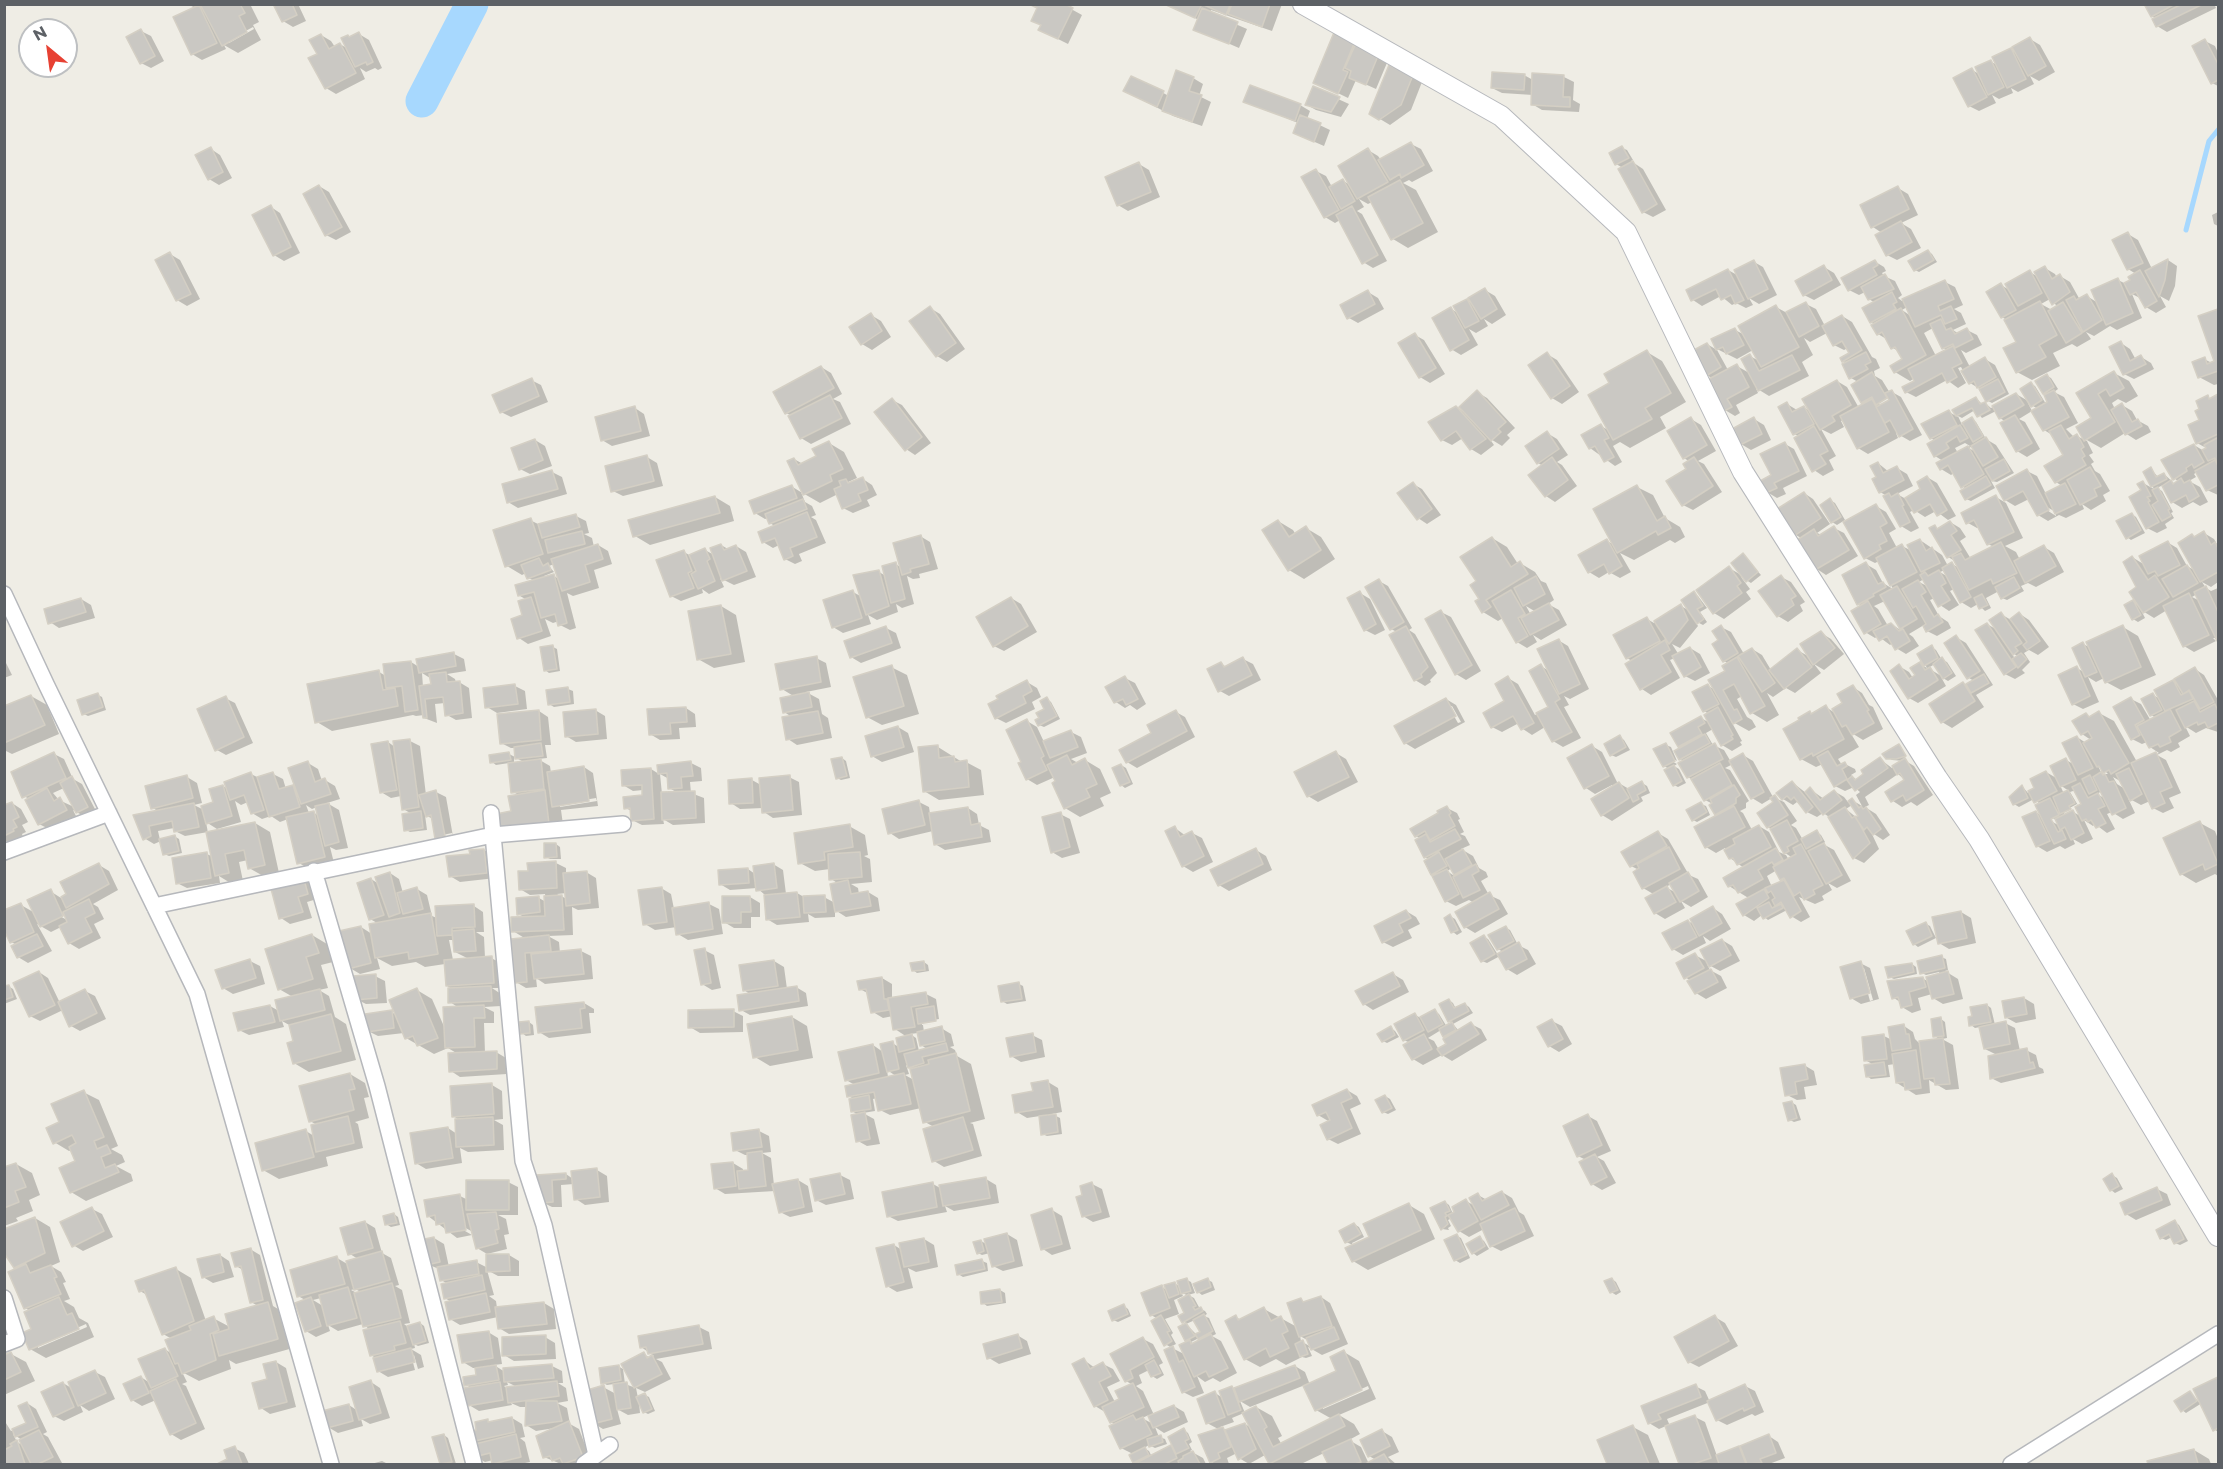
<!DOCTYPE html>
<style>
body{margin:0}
#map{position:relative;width:2223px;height:1469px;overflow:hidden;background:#efede5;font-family:Montserrat,sans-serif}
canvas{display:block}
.frame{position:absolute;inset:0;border:6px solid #5d6166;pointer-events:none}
.north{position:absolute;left:18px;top:18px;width:60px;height:60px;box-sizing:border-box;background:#fff;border:2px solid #bec0c2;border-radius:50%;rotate:331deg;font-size:16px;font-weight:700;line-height:24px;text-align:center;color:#5d6166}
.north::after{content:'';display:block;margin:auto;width:21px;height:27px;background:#e74133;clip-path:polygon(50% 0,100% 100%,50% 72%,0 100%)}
</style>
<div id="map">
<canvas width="2223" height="1469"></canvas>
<div class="frame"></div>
<div class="north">N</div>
</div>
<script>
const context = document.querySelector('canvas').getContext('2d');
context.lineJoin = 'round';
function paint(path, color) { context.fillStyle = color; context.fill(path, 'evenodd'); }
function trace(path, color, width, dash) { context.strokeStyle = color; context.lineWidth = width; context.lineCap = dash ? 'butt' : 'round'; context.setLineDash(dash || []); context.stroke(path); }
paint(new Path2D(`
 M 188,4 L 250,4 L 259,22 L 253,25 L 261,40 L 238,53 L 224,45 L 226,49 L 202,60 L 192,54 L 195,8 ZM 253,27 L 254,29 L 229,43 L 229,40 Z
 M 275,4 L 298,4 L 306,21 L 293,27 L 283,21 Z
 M 1062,4 L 1082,15 L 1068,44 L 1050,35 Z
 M 1166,4 L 1282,4 L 1272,31 L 1211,10 L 1210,13 L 1247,29 L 1239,48 L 1195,29 L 1199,20 Z
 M 2146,4 L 2214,4 L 2216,8 L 2167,32 L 2157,26 L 2156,19 L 2152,16 Z
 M 141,31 L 151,36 L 164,61 L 151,68 L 141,63 Z
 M 1336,32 L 1389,58 L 1376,89 L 1356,80 L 1348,98 L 1315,82 Z
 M 359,34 L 369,40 L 382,68 L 378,70 L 375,68 L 366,72 L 360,68 L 365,79 L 336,94 L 326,88 L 319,54 L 321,35 L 331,41 L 335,47 L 340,44 L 348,49 L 350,38 Z
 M 2030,39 L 2040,45 L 2055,72 L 2039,81 L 2030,76 L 2034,84 L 2018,92 L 2011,88 L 2013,93 L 1999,99 L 1992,95 L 1996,103 L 1979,111 L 1969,106 L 1972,70 L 1981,75 L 1991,62 L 1998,65 L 2011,50 L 2018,54 Z
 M 2205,41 L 2215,46 L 2218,53 L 2218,86 L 2212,83 Z
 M 1524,75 L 1533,80 L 1564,77 L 1574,82 L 1573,100 L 1580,104 L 1579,112 L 1542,110 L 1532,104 L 1533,95 L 1502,93 L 1492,88 Z
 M 1412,76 L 1422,82 L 1411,110 L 1390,125 L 1370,113 Z
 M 1132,77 L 1169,96 L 1193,78 L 1203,84 L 1199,96 L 1211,102 L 1202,126 L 1173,116 L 1135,96 Z
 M 1314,88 L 1349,104 L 1341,117 L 1316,110 L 1307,105 Z
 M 1245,101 L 1300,105 L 1310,111 L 1307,119 L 1330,130 L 1324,146 L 1294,133 L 1298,123 Z
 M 1411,144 L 1421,149 L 1433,171 L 1412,182 L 1409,180 L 1403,183 L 1416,190 L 1438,232 L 1408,248 L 1393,239 L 1372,202 L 1368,204 L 1359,199 L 1364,207 L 1357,211 L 1362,214 L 1387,261 L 1373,268 L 1363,262 L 1340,220 L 1335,223 L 1325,217 L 1316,171 L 1326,176 L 1332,187 L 1343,181 L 1351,185 L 1368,150 L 1378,156 L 1381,160 Z
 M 1622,148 L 1627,150 L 1633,160 L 1631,161 L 1643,169 L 1666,210 L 1653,217 L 1643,212 L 1623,168 L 1616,164 Z
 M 211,149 L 220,155 L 232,178 L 219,185 L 209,179 Z
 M 1139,164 L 1149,170 L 1160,197 L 1128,211 L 1118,205 Z
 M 319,186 L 329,192 L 351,232 L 336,240 L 326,235 Z
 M 1898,188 L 1908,194 L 1918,215 L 1901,223 L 1911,229 L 1921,248 L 1897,260 L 1887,255 L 1882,233 L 1873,227 Z
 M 271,207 L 280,213 L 300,253 L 284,261 L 274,255 Z
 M 2218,212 L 2218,226 L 2214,224 L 2212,215 Z
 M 2128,234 L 2138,240 L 2152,269 L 2168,260 L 2177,266 L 2175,286 L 2169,301 L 2160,296 L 2166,307 L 2156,313 L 2146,307 L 2142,299 L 2132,294 L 2142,318 L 2117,330 L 2110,326 L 2094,336 L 2086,332 L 2091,339 L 2077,347 L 2072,344 L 2053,353 L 2060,366 L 2032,380 L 2017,372 L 2018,343 L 2005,319 L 2002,317 L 2001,285 L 2011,291 L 2030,272 L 2038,277 L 2045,268 L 2055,274 L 2057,278 L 2060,276 L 2070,282 L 2080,300 L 2087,296 L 2098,303 L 2118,280 L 2126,284 L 2132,280 L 2136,274 L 2128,269 ZM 2050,299 L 2058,307 L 2052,310 L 2041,304 Z
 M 1928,251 L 1932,254 L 1937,262 L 1919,272 L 1915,270 Z
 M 170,254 L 180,260 L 200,299 L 187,306 L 177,300 Z
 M 1874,261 L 1884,267 L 1886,271 L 1882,273 L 1884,276 L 1895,281 L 1902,295 L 1898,298 L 1902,301 L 1945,282 L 1955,287 L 1963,305 L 1954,309 L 1961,313 L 1966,324 L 1953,330 L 1959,334 L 1967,330 L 1977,335 L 1982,345 L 1966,353 L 1961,350 L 1970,367 L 1985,359 L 1995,365 L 2009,394 L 1992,403 L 1988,401 L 1980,389 L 1970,383 L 1961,367 L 1958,368 L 1966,383 L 1958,388 L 1947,380 L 1916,397 L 1906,392 L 1916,381 L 1915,378 L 1910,381 L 1895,372 L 1904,360 L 1900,352 L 1893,348 L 1888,340 L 1878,334 L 1875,324 L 1871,322 L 1875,303 L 1869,299 L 1865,292 L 1859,295 L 1849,290 ZM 1907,307 L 1911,316 L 1902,310 ZM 1933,328 L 1943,348 L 1947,350 L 1936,356 L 1924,333 Z
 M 1754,262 L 1763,267 L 1777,295 L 1759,304 L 1749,298 L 1753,305 L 1746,308 L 1736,303 L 1732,305 L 1721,296 L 1702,306 L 1693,300 L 1728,270 L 1739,276 Z
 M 1824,267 L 1834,273 L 1841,285 L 1814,300 L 1804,295 Z
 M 1485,290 L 1495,296 L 1506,315 L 1492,324 L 1484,319 L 1488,326 L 1476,333 L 1469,329 L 1478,345 L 1461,355 L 1451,349 L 1451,309 L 1458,313 L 1467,301 L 1474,304 Z
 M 1368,292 L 1378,298 L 1384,309 L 1358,323 L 1349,318 Z
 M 1806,304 L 1816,309 L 1825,326 L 1842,316 L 1852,322 L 1872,357 L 1876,359 L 1880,368 L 1874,371 L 1875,376 L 1882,380 L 1890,393 L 1892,392 L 1901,397 L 1922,435 L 1910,441 L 1896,433 L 1898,438 L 1868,454 L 1858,448 L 1843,420 L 1841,421 L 1844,427 L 1831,434 L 1821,429 L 1836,456 L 1829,460 L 1834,470 L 1823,476 L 1814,470 L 1799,436 L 1794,434 L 1787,404 L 1797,410 L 1804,407 L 1811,412 L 1837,381 L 1847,387 L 1859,408 L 1866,404 L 1863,402 L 1858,382 L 1851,378 L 1847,363 L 1843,361 L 1851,354 L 1848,348 L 1844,350 L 1834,345 L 1827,333 L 1810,342 L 1804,338 L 1813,355 L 1802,362 L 1809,376 L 1769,396 L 1756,388 L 1758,393 L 1736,405 L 1740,413 L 1735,416 L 1725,410 L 1713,379 L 1707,375 L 1707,344 L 1717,350 L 1728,370 L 1737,366 L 1751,374 L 1750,356 L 1759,361 L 1753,350 L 1737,359 L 1717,349 L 1735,330 L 1745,335 L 1776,307 L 1787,313 ZM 1888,396 L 1891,400 L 1881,405 L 1876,403 Z
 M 930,308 L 940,314 L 965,349 L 947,362 L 937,356 Z
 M 2218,310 L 2218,384 L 2214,385 L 2199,377 L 2204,359 L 2212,363 L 2216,362 L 2200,317 Z
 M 871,315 L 881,321 L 891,337 L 872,350 L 862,344 Z
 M 1415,335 L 1424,340 L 1445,374 L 1430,383 L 1420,377 L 1400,343 Z
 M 2121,343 L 2130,349 L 2136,360 L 2141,357 L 2151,363 L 2154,369 L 2134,379 L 2124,374 Z
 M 1647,352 L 1662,361 L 1686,402 L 1660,417 L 1666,428 L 1630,448 L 1620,442 L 1613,446 L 1622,462 L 1615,466 L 1590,448 L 1601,426 L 1610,431 L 1611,384 Z
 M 1547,354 L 1557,360 L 1579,392 L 1562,404 L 1552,398 Z
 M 821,367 L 831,373 L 842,394 L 833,399 L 840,402 L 851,424 L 811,444 L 801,438 L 792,416 L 786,413 Z
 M 2114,373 L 2129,381 L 2138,396 L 2126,403 L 2118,399 L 2112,403 L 2115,409 L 2122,405 L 2132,411 L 2137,420 L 2148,426 L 2151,432 L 2136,440 L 2125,433 L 2101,448 L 2085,439 L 2093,419 L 2078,393 Z
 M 2047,376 L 2051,378 L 2058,389 L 2054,392 L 2064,397 L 2078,423 L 2066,429 L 2074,437 L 2077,436 L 2087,441 L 2093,453 L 2089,455 L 2094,462 L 2091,464 L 2095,471 L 2100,474 L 2110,491 L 2103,495 L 2106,501 L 2091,510 L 2082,504 L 2084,509 L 2066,518 L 2059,515 L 2048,521 L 2038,515 L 2029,499 L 2015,506 L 2005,500 L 1998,486 L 2027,471 L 2037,476 L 2046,494 L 2062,486 L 2056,482 L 2065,455 L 2054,436 L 2044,430 L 2038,409 L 2028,403 L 2032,411 L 2019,419 L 2025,422 L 2040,449 L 2027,457 L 2017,451 L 2002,424 L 2006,422 L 2000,418 L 1996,411 L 1982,418 L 1975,410 L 1962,418 L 1958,416 L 1962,425 L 1972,419 L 1976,422 L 1986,439 L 1996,445 L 2014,473 L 1997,482 L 1991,481 L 1995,488 L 1971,501 L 1966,499 L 1966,489 L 1962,486 L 1954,473 L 1951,475 L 1941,469 L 1943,461 L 1935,456 L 1935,441 L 1931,438 L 1949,412 L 1958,417 L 1954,410 L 1976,398 L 1983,405 L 1985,403 L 1991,408 L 2016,394 L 2030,402 L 2031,384 L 2035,386 L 2046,404 L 2049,402 L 2048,395 L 2044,393 ZM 1965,443 L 1970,446 L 1958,453 L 1955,448 ZM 1973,446 L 1977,453 L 1969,448 ZM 2043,505 L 2056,512 L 2056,516 L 2042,507 Z
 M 531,380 L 541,385 L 548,402 L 511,417 L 501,412 Z
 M 1477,392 L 1487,398 L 1515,428 L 1507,435 L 1510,438 L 1502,446 L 1489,438 L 1494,445 L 1481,455 L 1471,449 L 1463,438 L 1452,445 L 1442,440 L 1456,407 L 1466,413 Z
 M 2218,396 L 2218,495 L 2207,490 L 2197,472 L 2194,474 L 2196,477 L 2189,481 L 2200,487 L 2208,502 L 2200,506 L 2193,502 L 2182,508 L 2172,502 L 2163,485 L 2157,488 L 2162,491 L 2173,512 L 2171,513 L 2174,518 L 2165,524 L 2167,528 L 2157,533 L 2147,528 L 2143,483 L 2154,489 L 2145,473 L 2151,469 L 2158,477 L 2164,474 L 2175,484 L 2179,482 L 2174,478 L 2194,445 L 2204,451 L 2208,449 L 2197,443 L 2201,409 L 2208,397 L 2211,399 Z
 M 892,400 L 902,405 L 931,443 L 915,455 L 906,449 Z
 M 635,408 L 644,414 L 650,436 L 612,446 L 602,440 Z
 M 1691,419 L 1701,425 L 1716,451 L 1698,461 L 1704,464 L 1722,492 L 1693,510 L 1683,505 L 1690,462 L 1684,458 Z
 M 1754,419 L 1764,425 L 1771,440 L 1751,450 L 1741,444 Z
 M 1547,433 L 1557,439 L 1568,455 L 1557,462 L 1562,465 L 1577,486 L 1555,502 L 1546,496 L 1543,466 L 1538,463 Z
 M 535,440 L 545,446 L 552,466 L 530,474 L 520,469 Z
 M 829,443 L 844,452 L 857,478 L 846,483 L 847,485 L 863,479 L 872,485 L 877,495 L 867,500 L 870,506 L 853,513 L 843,508 L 838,494 L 820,503 L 801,492 L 805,502 L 812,506 L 816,515 L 811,517 L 816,520 L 826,543 L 799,554 L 802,561 L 795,564 L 785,559 L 779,545 L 773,548 L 763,542 L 776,527 L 770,523 L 768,518 L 765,519 L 755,513 L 791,486 L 804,494 L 794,459 L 803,464 L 818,457 Z
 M 1785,444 L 1794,449 L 1807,476 L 1783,488 L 1786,494 L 1777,498 L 1767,492 Z
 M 647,457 L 657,463 L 663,486 L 623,496 L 613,491 Z
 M 1878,463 L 1889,472 L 1897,468 L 1907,474 L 1913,486 L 1897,494 L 1906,499 L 1922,489 L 1927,477 L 1937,483 L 1956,516 L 1948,520 L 1936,511 L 1925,517 L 1914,510 L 1910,512 L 1919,528 L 1911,532 L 1901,526 L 1887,496 L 1880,492 Z
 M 552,472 L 562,477 L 567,494 L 518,508 L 508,502 Z
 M 1413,484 L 1422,489 L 1441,515 L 1427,524 L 1418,518 Z
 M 1637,487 L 1653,495 L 1665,518 L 1680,527 L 1685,537 L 1675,543 L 1670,540 L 1634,560 L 1620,553 L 1631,572 L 1620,578 L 1609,572 L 1599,578 L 1589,572 L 1607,541 L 1615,545 Z
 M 1804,493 L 1813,499 L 1830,524 L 1817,533 L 1822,535 L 1834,528 L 1844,533 L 1858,556 L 1826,575 L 1817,569 L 1799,540 L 1801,538 L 1796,535 Z
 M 715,497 L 730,506 L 734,521 L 650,545 L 635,536 Z
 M 1996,497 L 2006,503 L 2023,538 L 2005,546 L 2016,552 L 2020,560 L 2044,547 L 2054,553 L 2064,572 L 2036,587 L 2028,583 L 2021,586 L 2024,591 L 2007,600 L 2002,598 L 1999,591 L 1986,598 L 1991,608 L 1985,611 L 1978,604 L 1971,608 L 1961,602 L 1954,589 L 1950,591 L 1959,605 L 1949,611 L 1940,605 L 1935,598 L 1930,600 L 1939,616 L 1948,622 L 1951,628 L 1937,636 L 1927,631 L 1924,625 L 1909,634 L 1913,637 L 1919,646 L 1906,654 L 1896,648 L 1893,643 L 1890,645 L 1878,636 L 1875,638 L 1865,632 L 1863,606 L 1858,604 L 1866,564 L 1876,570 L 1883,583 L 1893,589 L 1879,561 L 1875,563 L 1865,558 L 1876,506 L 1886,512 L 1896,529 L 1889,533 L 1897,548 L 1902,546 L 1912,551 L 1920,540 L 1942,555 L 1948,566 L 1952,564 L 1959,568 L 1955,561 L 1948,557 L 1935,527 L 1939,529 L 1950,522 L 1960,528 L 1966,537 L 1960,541 L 1971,559 L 1994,547 L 1988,544 L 1980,527 L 1977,528 L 1968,523 ZM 1945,570 L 1948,577 L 1940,572 ZM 1924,579 L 1929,587 L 1919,582 ZM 1885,601 L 1904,632 L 1891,624 L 1888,626 L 1878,609 L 1874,606 Z
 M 1830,500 L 1835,503 L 1845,520 L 1837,525 L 1832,522 Z
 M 2132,514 L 2136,517 L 2145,533 L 2131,540 L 2127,537 Z
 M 576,516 L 586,521 L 589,533 L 584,534 L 592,538 L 594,547 L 598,545 L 608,551 L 612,564 L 594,570 L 599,588 L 573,596 L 567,593 L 576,628 L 570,630 L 560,625 L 559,621 L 553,623 L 545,619 L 551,636 L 528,644 L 519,638 L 527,600 L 520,596 L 534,581 L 529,578 L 526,573 L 522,575 L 507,566 L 530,520 L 540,525 ZM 554,564 L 559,579 L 554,576 L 545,578 L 544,576 L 554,572 L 549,566 Z
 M 1278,521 L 1293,530 L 1296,535 L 1306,528 L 1321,537 L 1335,559 L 1304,579 L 1289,570 Z
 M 2204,533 L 2214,539 L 2218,546 L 2218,582 L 2211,587 L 2202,582 L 2206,588 L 2211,591 L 2218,588 L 2218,640 L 2218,638 L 2213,638 L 2216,641 L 2194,652 L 2184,646 L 2167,610 L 2154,618 L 2141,610 L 2145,618 L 2138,622 L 2133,619 L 2133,602 L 2140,606 L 2132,557 L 2145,565 L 2167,542 L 2177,548 L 2187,566 L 2196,571 L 2192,536 L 2196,538 ZM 2197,594 L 2200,601 L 2192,597 Z
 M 920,536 L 930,542 L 938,569 L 919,574 L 920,578 L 913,579 L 907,576 L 914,604 L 902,608 L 896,604 L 898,612 L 877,620 L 868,615 L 871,624 L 843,633 L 833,627 L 853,592 L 862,597 L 879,572 L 886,576 L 895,564 L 901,567 Z
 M 1492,538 L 1507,547 L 1518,564 L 1520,563 L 1535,572 L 1541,581 L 1546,583 L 1554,600 L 1548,604 L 1559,610 L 1567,625 L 1541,640 L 1533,635 L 1537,642 L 1527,648 L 1517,642 L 1503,618 L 1498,621 L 1483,612 L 1478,582 ZM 1526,606 L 1536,612 L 1531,615 Z
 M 721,545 L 728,549 L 736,546 L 746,552 L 756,577 L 734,585 L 720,578 L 724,587 L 709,594 L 702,589 L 703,593 L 681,601 L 671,596 L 684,552 L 691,556 L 705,550 L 714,555 Z
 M 1743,555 L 1761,575 L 1751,583 L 1741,577 L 1750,589 L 1746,592 L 1751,599 L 1724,619 L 1714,613 L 1729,568 L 1743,576 Z
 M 1781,577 L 1791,582 L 1805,602 L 1800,605 L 1803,611 L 1788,622 L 1778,616 L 1760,591 Z
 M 1379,581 L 1388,586 L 1412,628 L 1409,630 L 1415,634 L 1437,673 L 1430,680 L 1431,682 L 1425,686 L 1415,680 L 1397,632 L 1391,629 Z
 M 1360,593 L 1370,599 L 1385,630 L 1375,635 L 1365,630 Z
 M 1694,593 L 1698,596 L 1707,608 L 1700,612 L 1707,622 L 1703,625 L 1695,621 L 1698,626 L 1680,648 L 1672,644 L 1679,655 L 1690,648 L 1700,654 L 1710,673 L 1695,681 L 1685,676 L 1675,658 L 1670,660 L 1680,678 L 1651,695 L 1642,689 L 1627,664 L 1632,661 L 1627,658 L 1647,619 L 1654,623 L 1681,606 L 1690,611 Z
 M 1011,598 L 1021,604 L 1037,632 L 1004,651 L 994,646 Z
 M 81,599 L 91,605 L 95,618 L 59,628 L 50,622 Z
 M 721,606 L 736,615 L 745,662 L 714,668 L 698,659 Z
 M 1441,612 L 1451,617 L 1481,671 L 1466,680 L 1456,674 L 1427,619 Z
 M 2001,614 L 2011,620 L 2020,614 L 2029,620 L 2049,647 L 2038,655 L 2029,650 L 2024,653 L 2030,662 L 2022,670 L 2025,673 L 2015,679 L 2005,674 L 1987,624 L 1999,631 ZM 2011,652 L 2019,657 L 2015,659 Z
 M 1721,627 L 1731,632 L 1744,654 L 1752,649 L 1762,655 L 1771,670 L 1797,650 L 1810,657 L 1821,633 L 1831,639 L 1844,654 L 1824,670 L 1814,664 L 1821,673 L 1795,693 L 1786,688 L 1773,697 L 1767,693 L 1779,715 L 1767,722 L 1752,713 L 1742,696 L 1737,699 L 1747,717 L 1752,720 L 1756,727 L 1749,731 L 1731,721 L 1742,741 L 1740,742 L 1742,745 L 1732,751 L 1722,745 L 1713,729 L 1706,733 L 1713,745 L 1724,750 L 1731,762 L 1743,755 L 1753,761 L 1773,797 L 1784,802 L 1797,821 L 1791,825 L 1796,828 L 1803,840 L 1817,832 L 1821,835 L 1825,842 L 1823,844 L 1834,850 L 1851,881 L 1837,888 L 1828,883 L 1832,890 L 1822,896 L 1824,900 L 1815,904 L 1799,897 L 1810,917 L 1801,922 L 1791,916 L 1787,910 L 1768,920 L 1762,915 L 1754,921 L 1744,915 L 1750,899 L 1729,886 L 1744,868 L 1730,858 L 1725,848 L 1716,853 L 1706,847 L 1717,816 L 1711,805 L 1713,804 L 1705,800 L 1694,781 L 1688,777 L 1684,761 L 1680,759 L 1683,748 L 1679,746 L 1701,718 L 1710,723 L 1709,714 L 1704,711 L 1708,686 L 1716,690 L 1727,671 L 1729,664 L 1724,661 L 1714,644 L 1720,640 ZM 1733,764 L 1752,798 L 1762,804 L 1772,798 L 1775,803 L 1759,814 L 1768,827 L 1773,830 L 1785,853 L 1793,858 L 1789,860 L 1786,855 L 1779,852 L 1769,832 L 1759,826 L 1752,830 L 1743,813 L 1740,811 L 1746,808 L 1746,803 L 1749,801 L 1730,770 L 1725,768 ZM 1777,870 L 1782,879 L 1785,881 L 1772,887 L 1767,876 Z
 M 2123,627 L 2138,636 L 2156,675 L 2121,690 L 2106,682 L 2104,678 L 2096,682 L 2088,677 L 2099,702 L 2083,709 L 2073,704 L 2077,668 L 2085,673 L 2083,644 L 2091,648 Z
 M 886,628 L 896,633 L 901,648 L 861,663 L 851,657 Z
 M 1956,637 L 1966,643 L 1993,685 L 1976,695 L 1984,707 L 1952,728 L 1942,722 L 1963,684 L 1971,689 L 1974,681 L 1969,678 L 1946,644 Z
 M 1558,640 L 1568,646 L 1589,689 L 1570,699 L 1564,696 L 1569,705 L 1564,707 L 1581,738 L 1563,747 L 1553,741 L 1545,727 L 1532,735 L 1523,729 L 1519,723 L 1502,732 L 1492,727 L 1506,701 L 1508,678 L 1518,684 L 1535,715 L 1550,707 L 1541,666 L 1549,671 Z
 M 553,647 L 557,649 L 560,671 L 549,673 L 545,670 Z
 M 1932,647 L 1936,650 L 1942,660 L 1947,662 L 1956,676 L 1948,681 L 1941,677 L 1946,686 L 1918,703 L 1909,698 L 1899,666 L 1909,672 L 1913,678 L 1917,676 L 1920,664 L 1927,668 L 1919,654 ZM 1935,664 L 1943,677 L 1928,668 Z
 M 454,654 L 464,659 L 466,671 L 447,674 L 455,679 L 456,683 L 459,682 L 469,688 L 472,718 L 456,720 L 447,715 L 445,703 L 435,704 L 437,723 L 424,718 L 424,715 L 416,716 L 413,715 L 332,731 L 317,722 L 379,672 L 386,676 L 411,662 L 419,667 ZM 422,673 L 430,678 L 433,686 L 423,687 Z
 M 816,658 L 826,663 L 831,687 L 806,692 L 819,699 L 822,714 L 828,718 L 832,738 L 797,745 L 788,739 L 792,717 L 784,712 L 795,697 L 782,689 Z
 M 4,659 L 12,675 L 4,678 Z
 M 1243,659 L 1253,664 L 1261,680 L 1229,696 L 1220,691 L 1221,664 L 1227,667 Z
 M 891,667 L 907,675 L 919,714 L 882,725 L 867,717 Z
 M 2195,669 L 2204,675 L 2218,700 L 2218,732 L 2206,728 L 2196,733 L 2185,726 L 2190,736 L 2178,743 L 2180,747 L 2171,752 L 2167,750 L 2157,755 L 2166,760 L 2181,793 L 2169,798 L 2174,808 L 2163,813 L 2153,808 L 2150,801 L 2141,805 L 2128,798 L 2135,813 L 2123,819 L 2112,812 L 2107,814 L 2115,829 L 2107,833 L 2095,824 L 2093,826 L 2084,820 L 2093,839 L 2082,844 L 2073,839 L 2075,844 L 2065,849 L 2060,846 L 2047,852 L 2037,846 L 2036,812 L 2042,816 L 2040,804 L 2034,799 L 2019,807 L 2014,804 L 2022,786 L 2028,793 L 2036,788 L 2046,772 L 2058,779 L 2066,760 L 2075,765 L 2077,737 L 2086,743 L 2091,740 L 2082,734 L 2086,715 L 2091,717 L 2099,713 L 2114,721 L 2137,762 L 2159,753 L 2150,747 L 2147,742 L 2142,744 L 2132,739 L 2131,699 L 2141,704 L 2151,721 L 2156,718 L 2151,715 L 2153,695 L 2160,699 L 2173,682 L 2180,686 ZM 2098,766 L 2103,769 L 2108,774 L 2102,774 ZM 2113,777 L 2120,781 L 2125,789 L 2117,784 ZM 2060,785 L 2069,791 L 2064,794 ZM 2076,790 L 2083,804 L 2079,807 L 2070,792 ZM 2102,791 L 2106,799 L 2097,794 ZM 2077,804 L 2082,817 L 2075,813 L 2073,810 L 2064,814 L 2064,811 ZM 2045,814 L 2058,821 L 2058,825 L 2044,817 Z
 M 1125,678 L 1135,683 L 1146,704 L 1137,710 L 1130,705 L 1125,708 L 1116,702 Z
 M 1027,682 L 1037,688 L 1041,697 L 1032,702 L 1035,709 L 1006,723 L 996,718 L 1000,700 Z
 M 515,686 L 525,691 L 527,709 L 497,713 L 487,707 Z
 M 1853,687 L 1862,693 L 1869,705 L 1873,707 L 1883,729 L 1863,740 L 1850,732 L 1859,747 L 1838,759 L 1842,765 L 1845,764 L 1855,769 L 1856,772 L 1851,775 L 1857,780 L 1880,759 L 1892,768 L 1904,761 L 1892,760 L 1887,757 L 1899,746 L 1902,748 L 1899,748 L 1906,759 L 1904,760 L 1914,766 L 1933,795 L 1917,806 L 1911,802 L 1902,807 L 1893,801 L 1887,792 L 1906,781 L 1898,774 L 1865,797 L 1869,805 L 1865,807 L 1876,814 L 1890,835 L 1883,840 L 1871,832 L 1879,849 L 1864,863 L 1854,858 L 1831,818 L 1823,813 L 1817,817 L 1807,812 L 1797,802 L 1793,805 L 1783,799 L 1792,782 L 1806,793 L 1810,789 L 1824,799 L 1834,791 L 1844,797 L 1848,802 L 1852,800 L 1862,806 L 1856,795 L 1860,792 L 1854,787 L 1845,791 L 1835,786 L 1823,764 L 1816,767 L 1801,759 L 1810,713 L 1812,715 L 1826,707 L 1835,713 L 1844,704 ZM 1852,805 L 1861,817 L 1857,818 L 1846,809 Z
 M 568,689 L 573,691 L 574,704 L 554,707 L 549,704 Z
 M 98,695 L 102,697 L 106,710 L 88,716 L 84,714 Z
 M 31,696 L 47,705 L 59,734 L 12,754 L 4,750 L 4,708 Z
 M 225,698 L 235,703 L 253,743 L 226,755 L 217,750 Z
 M 1047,699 L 1051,702 L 1060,719 L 1044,727 L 1039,725 L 1046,709 Z
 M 1446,699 L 1456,705 L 1465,722 L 1415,749 L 1405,743 ZM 1448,706 L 1452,706 L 1461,722 L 1458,723 Z
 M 686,708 L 695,714 L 696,727 L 679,728 L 680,739 L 660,740 L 650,734 Z
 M 595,710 L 605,716 L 607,739 L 576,742 L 566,736 Z
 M 539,711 L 548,717 L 551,745 L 545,745 L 547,758 L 538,759 L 550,766 L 551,773 L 584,767 L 593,773 L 598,806 L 561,810 L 564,832 L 512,813 L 519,795 L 513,792 L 509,763 L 496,765 L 492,762 L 509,754 L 517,758 L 515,748 L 511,748 L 501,743 ZM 514,757 L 524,762 L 514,764 ZM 596,798 L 597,801 L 560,807 L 560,804 Z
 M 1176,712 L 1185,717 L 1195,737 L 1137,768 L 1127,762 Z
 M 1027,721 L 1037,727 L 1044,742 L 1071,732 L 1081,737 L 1087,753 L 1071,759 L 1078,763 L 1085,760 L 1100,769 L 1111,793 L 1100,798 L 1104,806 L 1080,817 L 1065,808 L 1055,777 L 1037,785 L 1027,779 L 1023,762 Z
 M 898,727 L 908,733 L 914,752 L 882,762 L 872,756 Z
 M 1620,737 L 1624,740 L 1630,750 L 1616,757 L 1611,755 Z
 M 410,741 L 420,746 L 426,795 L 436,792 L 446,797 L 454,842 L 447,843 L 437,838 L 433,819 L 425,815 L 427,830 L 410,832 L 406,830 L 412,814 L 403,809 L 401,796 L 391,798 L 381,792 L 388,742 L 395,747 ZM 452,833 L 453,836 L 443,838 L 443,835 Z
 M 1666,745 L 1671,747 L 1677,761 L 1669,756 L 1668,759 L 1677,764 L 1674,766 L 1679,769 L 1686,783 L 1678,787 L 1674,785 L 1669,769 L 1664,766 Z
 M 1592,746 L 1602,752 L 1617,782 L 1629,789 L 1642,783 L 1647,786 L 1650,793 L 1641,797 L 1643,801 L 1612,821 L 1602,815 L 1613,787 L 1612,785 L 1595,794 L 1586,788 Z
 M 938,747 L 962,762 L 966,762 L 981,770 L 984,795 L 939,800 L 924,791 Z
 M 1336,753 L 1346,759 L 1358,782 L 1318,802 L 1308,796 Z
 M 54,754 L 64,759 L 73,779 L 82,784 L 97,813 L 87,818 L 73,810 L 76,816 L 49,829 L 39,824 L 29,799 L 24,796 ZM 64,788 L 74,807 L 59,800 L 53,793 Z
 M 842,758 L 846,761 L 850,778 L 841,780 L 837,778 Z
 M 308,763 L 318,769 L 322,781 L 325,780 L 335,786 L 340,799 L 327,803 L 339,810 L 348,848 L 336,850 L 330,847 L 334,863 L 309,869 L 299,863 L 288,819 L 280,822 L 271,816 L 262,819 L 252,813 L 248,802 L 241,805 L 235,801 L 241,822 L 217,829 L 206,822 L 208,833 L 255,823 L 270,832 L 279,873 L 265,877 L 249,868 L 248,860 L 239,862 L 243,881 L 232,884 L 219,876 L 220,883 L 187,888 L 177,883 L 207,854 L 213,857 L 208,832 L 185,836 L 175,831 L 174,828 L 158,831 L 160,840 L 174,836 L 179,839 L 182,853 L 169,856 L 164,854 L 161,841 L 154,844 L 144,838 L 135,817 L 159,812 L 153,808 L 187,777 L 197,783 L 202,803 L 194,805 L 204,810 L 215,803 L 223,786 L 228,789 L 251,774 L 259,778 L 273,774 L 283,779 L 286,789 L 292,787 L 297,790 ZM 306,805 L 312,809 L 317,807 L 319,816 L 313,812 L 309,813 Z
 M 691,763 L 701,768 L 702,781 L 690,782 L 691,793 L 704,798 L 705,823 L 673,825 L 663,819 L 664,824 L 642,825 L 632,820 L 632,811 L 625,808 L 644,796 L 643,790 L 633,791 L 623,785 L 651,769 L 659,774 L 658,766 ZM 660,774 L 669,779 L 669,788 L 678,793 L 662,794 Z
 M 1121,765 L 1126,768 L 1133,784 L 1125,788 L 1121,785 Z
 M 789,777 L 799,782 L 802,815 L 773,818 L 764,812 L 763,808 L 740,809 L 731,803 L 752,780 L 761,785 Z
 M 919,802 L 929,807 L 930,814 L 968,808 L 977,814 L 979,825 L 989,830 L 991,842 L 945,850 L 935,844 L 933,831 L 899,839 L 890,833 Z
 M 12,803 L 21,809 L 28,822 L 22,825 L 26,832 L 22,834 L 23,837 L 10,844 L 4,840 L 4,807 Z
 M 1701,804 L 1706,806 L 1710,815 L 1697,822 L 1693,820 Z
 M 1447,808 L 1457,813 L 1460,819 L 1458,820 L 1464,832 L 1460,834 L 1465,836 L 1470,845 L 1461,849 L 1473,856 L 1479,868 L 1486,872 L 1488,877 L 1481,881 L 1489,895 L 1500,900 L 1508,914 L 1475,933 L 1465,927 L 1474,903 L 1469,900 L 1456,906 L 1446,901 L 1436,876 L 1432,874 L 1429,860 L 1425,857 L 1417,841 L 1421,839 L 1416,836 ZM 1452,868 L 1456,877 L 1447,871 Z
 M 1060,814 L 1070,819 L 1080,853 L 1062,858 L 1052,852 Z
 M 2200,823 L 2215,831 L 2218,839 L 2218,876 L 2215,874 L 2196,883 L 2181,874 Z
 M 849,826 L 865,835 L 868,855 L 864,856 L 870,859 L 872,882 L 851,884 L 858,888 L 859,894 L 868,892 L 878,898 L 880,911 L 846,917 L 835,910 L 835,917 L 815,918 L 808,914 L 809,922 L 777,925 L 767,919 L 765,895 L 757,888 L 730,890 L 720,884 L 748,869 L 755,874 L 773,864 L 783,870 L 786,894 L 797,893 L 804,897 L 824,897 L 835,903 L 839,884 L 831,879 L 830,869 L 815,871 L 800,863 Z
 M 1175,828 L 1186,836 L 1192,833 L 1202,838 L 1213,862 L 1193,872 L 1183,866 Z
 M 1658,833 L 1668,839 L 1689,875 L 1698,879 L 1708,897 L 1691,907 L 1681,901 L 1685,908 L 1665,919 L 1655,913 L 1655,895 L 1643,888 L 1635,872 L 1639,870 L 1631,866 ZM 1671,884 L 1676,893 L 1666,887 Z
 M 556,844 L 560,847 L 561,859 L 550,859 L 546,857 Z
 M 484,850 L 494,856 L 496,878 L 460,882 L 450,876 L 471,855 Z
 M 1256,850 L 1266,856 L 1272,870 L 1229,891 L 1219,885 Z
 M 556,863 L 566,868 L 566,874 L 586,872 L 596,878 L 599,908 L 578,910 L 572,907 L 573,935 L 548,936 L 559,942 L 560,953 L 581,951 L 591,956 L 593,979 L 545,984 L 536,978 L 537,987 L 526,988 L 516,982 L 526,939 L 513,931 L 526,918 L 518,914 L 539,898 L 546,902 L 545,894 L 530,895 L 520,889 L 529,872 ZM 567,893 L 567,899 L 557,894 Z
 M 99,865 L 109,871 L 118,890 L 93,904 L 98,907 L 104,919 L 94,924 L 101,938 L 79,949 L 69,943 L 61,927 L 51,932 L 37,924 L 52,951 L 28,963 L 18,957 L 17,945 L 11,942 L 21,905 L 35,913 L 50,891 L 61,898 L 68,895 ZM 58,911 L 67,917 L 67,920 L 56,914 Z
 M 390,873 L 399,879 L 403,893 L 417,889 L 427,895 L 432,916 L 437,918 L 474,906 L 483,912 L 484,932 L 476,932 L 484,937 L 485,958 L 491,958 L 501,963 L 503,988 L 492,988 L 501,994 L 501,1006 L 484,1007 L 494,1012 L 494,1023 L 484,1023 L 485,1053 L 496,1052 L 506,1058 L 507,1074 L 460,1077 L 451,1071 L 458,1054 L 448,1048 L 434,1054 L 406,1038 L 404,1033 L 378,1036 L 368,1031 L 391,1012 L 397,1015 L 417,990 L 432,999 L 446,1031 L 459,1008 L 450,1002 L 454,990 L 447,986 L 445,964 L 425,967 L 416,962 L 392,966 L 377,958 L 380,969 L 360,974 L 350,968 L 361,927 L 372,934 L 379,924 L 370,919 L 371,879 L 379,884 ZM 449,940 L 455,940 L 455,952 L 469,959 L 453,960 Z
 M 303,877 L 313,883 L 317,899 L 307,902 L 312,918 L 290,924 L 281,918 Z
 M 661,888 L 671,894 L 674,909 L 709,904 L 719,909 L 723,934 L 688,940 L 678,934 L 677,927 L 655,930 L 645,924 Z
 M 724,897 L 750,897 L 760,903 L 760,917 L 751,917 L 751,928 L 734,928 L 724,922 Z
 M 1713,908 L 1722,914 L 1731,929 L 1710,941 L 1703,936 L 1706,943 L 1683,955 L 1673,949 L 1688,921 L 1695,925 Z
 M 1406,911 L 1416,917 L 1420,924 L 1408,930 L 1412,938 L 1393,947 L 1383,942 Z
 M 1961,912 L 1971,918 L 1976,943 L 1949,949 L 1939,943 Z
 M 1450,916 L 1455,919 L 1462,932 L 1457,935 L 1453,932 Z
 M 1926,924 L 1930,926 L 1936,938 L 1918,947 L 1914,944 Z
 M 1506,928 L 1510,930 L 1518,945 L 1528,950 L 1536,964 L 1517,975 L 1507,969 L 1500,956 L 1487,963 L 1482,961 L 1484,937 L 1488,939 L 1498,955 L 1503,952 L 1498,949 Z
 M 312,935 L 327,944 L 333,962 L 321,965 L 328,988 L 319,990 L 329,996 L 335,1017 L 346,1024 L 356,1060 L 309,1072 L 294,1063 L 295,1042 L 291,1026 L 282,1021 L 284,1027 L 249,1035 L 239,1030 L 270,1006 L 279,1011 L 293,997 L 279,989 Z
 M 1722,940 L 1732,946 L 1740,961 L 1720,971 L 1707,964 L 1710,970 L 1721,976 L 1727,988 L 1706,999 L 1696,993 L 1691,981 L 1685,977 L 1695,955 L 1708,962 Z
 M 704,950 L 714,955 L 721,988 L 712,990 L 702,984 Z
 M 1941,957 L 1946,959 L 1948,970 L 1945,971 L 1958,979 L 1963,999 L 1943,1004 L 1933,998 L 1932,994 L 1918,998 L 1921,1010 L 1912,1013 L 1902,1007 L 1900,1002 L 1894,998 L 1922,978 L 1929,982 L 1940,975 L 1939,972 L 1926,975 L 1922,973 Z
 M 250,961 L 260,966 L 265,984 L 233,994 L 223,988 Z
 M 774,961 L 784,967 L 787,989 L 796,987 L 806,993 L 808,1006 L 750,1015 L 741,1010 L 751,995 L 744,990 Z
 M 924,962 L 928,965 L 929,971 L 917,973 L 913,970 Z
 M 1860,963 L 1870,968 L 1879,999 L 1861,1004 L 1851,998 ZM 1861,968 L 1864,968 L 1873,1000 L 1870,1001 Z
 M 1912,964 L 1916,967 L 1917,974 L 1894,979 L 1889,977 Z
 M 39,972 L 48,978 L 60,1003 L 85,991 L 95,996 L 106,1019 L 80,1031 L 71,1026 L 63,1010 L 40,1021 L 30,1016 Z
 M 1393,974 L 1403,980 L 1409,992 L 1373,1010 L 1364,1004 Z
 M 375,976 L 385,981 L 387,1003 L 366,1004 L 356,999 Z
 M 882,978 L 892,984 L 892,999 L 926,994 L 936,999 L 939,1019 L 922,1022 L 922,1025 L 940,1023 L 923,1025 L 924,1032 L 941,1028 L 951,1034 L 954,1046 L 950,1047 L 955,1050 L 957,1056 L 971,1064 L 985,1119 L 970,1123 L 973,1124 L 982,1156 L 944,1167 L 934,1161 L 934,1127 L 925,1122 L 921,1108 L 890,1115 L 880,1110 L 877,1098 L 873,1099 L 875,1111 L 863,1113 L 874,1119 L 880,1144 L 867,1146 L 858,1141 L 858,1115 L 852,1111 L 854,1099 L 848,1096 L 855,1085 L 846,1080 L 873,1045 L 883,1052 L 892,1043 L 899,1047 L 907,1037 L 895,1029 L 893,1016 L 883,1018 L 873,1012 L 869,994 L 860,989 ZM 918,1033 L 921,1045 L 927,1049 L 919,1051 L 916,1038 L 910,1034 ZM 906,1065 L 911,1068 L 914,1080 L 905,1075 L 909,1074 ZM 887,1070 L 896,1076 L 888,1077 Z
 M 1019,984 L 1023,986 L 1026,1001 L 1007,1004 L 1002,1001 Z
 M 8,986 L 13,989 L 17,999 L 4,1004 L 4,988 Z
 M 2024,998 L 2034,1004 L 2036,1019 L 2016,1023 L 2007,1018 Z
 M 1449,1000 L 1453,1003 L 1456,1009 L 1465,1004 L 1469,1007 L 1473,1013 L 1453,1024 L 1459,1031 L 1471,1024 L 1481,1029 L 1487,1040 L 1452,1061 L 1442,1055 L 1423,1065 L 1413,1059 L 1410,1043 L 1404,1040 L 1415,1015 L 1421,1018 L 1435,1011 L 1439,1014 L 1447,1027 L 1453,1023 L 1449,1021 ZM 1441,1030 L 1448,1038 L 1448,1045 L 1439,1050 L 1434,1041 L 1428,1038 Z
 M 584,1003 L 594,1009 L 594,1013 L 589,1013 L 591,1033 L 549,1038 L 539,1032 Z
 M 1987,1005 L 1991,1008 L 1995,1025 L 2005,1023 L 2015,1028 L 2020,1051 L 2026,1050 L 2036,1055 L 2039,1067 L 2043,1069 L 2044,1073 L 2001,1083 L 1991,1078 L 1997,1055 L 1985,1049 L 1980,1027 L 1975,1028 L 1971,1025 L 1974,1017 Z
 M 733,1011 L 743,1016 L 743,1032 L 700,1033 L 690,1027 Z
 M 792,1017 L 807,1026 L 813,1058 L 770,1066 L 755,1057 Z
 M 1941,1019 L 1945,1022 L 1947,1038 L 1942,1039 L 1953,1045 L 1959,1089 L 1946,1090 L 1929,1080 L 1930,1093 L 1916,1095 L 1897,1083 L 1895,1064 L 1888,1065 L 1890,1077 L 1871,1079 L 1867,1076 L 1874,1065 L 1865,1060 L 1884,1036 L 1892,1040 L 1904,1026 L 1913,1032 L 1915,1039 L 1919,1043 L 1940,1040 L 1935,1036 Z
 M 1552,1021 L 1562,1026 L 1572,1044 L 1559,1052 L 1549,1046 Z
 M 529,1022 L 533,1025 L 534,1035 L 526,1036 L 522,1033 Z
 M 1391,1028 L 1395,1031 L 1399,1037 L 1387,1043 L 1383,1041 Z
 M 1032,1035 L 1042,1040 L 1045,1057 L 1021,1062 L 1011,1056 Z
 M 1804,1065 L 1814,1071 L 1817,1085 L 1804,1087 L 1806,1099 L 1797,1100 L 1787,1095 Z
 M 350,1074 L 365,1083 L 369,1097 L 364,1098 L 369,1118 L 355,1122 L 358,1124 L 363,1148 L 326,1157 L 328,1166 L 279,1179 L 263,1170 L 306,1131 L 314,1136 L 317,1125 L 310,1121 Z
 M 1048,1082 L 1058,1088 L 1062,1112 L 1052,1114 L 1060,1118 L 1062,1134 L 1047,1136 L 1042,1134 L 1040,1116 L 1027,1118 L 1017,1112 L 1034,1093 Z
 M 492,1085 L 502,1091 L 503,1119 L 494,1120 L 503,1125 L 504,1150 L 468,1152 L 460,1148 L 462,1163 L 426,1169 L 416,1163 L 448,1128 L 457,1134 L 461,1121 L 453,1116 Z
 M 1347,1090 L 1357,1096 L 1361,1104 L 1350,1109 L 1361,1134 L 1338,1144 L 1328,1139 L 1330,1122 L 1318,1115 Z
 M 83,1092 L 99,1100 L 118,1146 L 111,1149 L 122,1155 L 125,1162 L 116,1166 L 131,1174 L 133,1181 L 86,1201 L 71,1192 L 77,1162 L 72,1150 L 69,1151 L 54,1142 L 61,1123 Z
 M 1385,1096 L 1390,1099 L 1396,1110 L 1388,1114 L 1383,1112 Z
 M 1791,1102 L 1796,1105 L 1801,1120 L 1794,1122 L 1790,1120 Z
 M 1588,1116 L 1597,1121 L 1611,1151 L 1597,1157 L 1604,1161 L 1616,1183 L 1602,1190 L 1592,1184 L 1586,1160 L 1578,1156 Z
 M 759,1131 L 769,1136 L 771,1152 L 762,1153 L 771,1158 L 774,1185 L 798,1180 L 808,1186 L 813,1212 L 790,1217 L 780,1212 L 775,1191 L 725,1194 L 715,1188 L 733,1163 L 743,1169 L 743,1172 L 750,1171 L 748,1155 L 745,1155 L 735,1150 Z
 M 16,1164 L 32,1173 L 40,1195 L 29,1200 L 33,1211 L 16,1218 L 18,1221 L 4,1226 L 4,1169 Z
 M 597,1170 L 607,1176 L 609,1202 L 585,1205 L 576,1199 L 574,1184 L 561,1185 L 562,1207 L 552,1207 L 542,1202 L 541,1189 L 538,1187 L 537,1176 L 566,1174 L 573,1179 Z
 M 840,1175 L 850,1180 L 854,1199 L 826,1205 L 816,1200 Z
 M 2112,1175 L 2117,1178 L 2123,1189 L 2115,1193 L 2111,1190 Z
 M 986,1179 L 996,1185 L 999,1203 L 954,1211 L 945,1206 L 947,1212 L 898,1221 L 888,1216 L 933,1184 L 942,1189 Z
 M 508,1182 L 518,1187 L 518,1215 L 498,1215 L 506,1219 L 509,1234 L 504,1235 L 507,1249 L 487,1254 L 477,1248 L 473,1232 L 460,1225 L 458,1227 L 472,1235 L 457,1238 L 428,1216 L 460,1196 L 468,1200 Z
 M 1092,1184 L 1102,1189 L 1110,1217 L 1093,1222 L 1083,1216 L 1084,1196 Z
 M 2157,1189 L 2167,1194 L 2171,1205 L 2136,1220 L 2126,1214 Z
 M 1502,1192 L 1512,1198 L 1519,1212 L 1524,1215 L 1534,1236 L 1501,1251 L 1491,1246 L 1484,1229 L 1469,1237 L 1459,1231 L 1452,1218 L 1448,1220 L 1451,1226 L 1448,1228 L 1449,1230 L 1442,1229 L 1445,1202 L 1449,1205 L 1453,1214 L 1466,1201 L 1475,1206 L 1478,1195 L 1487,1200 Z
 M 1409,1205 L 1424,1214 L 1435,1239 L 1368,1270 L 1353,1261 L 1371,1237 Z
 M 92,1209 L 102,1214 L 113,1237 L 83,1251 L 73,1245 Z
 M 1052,1210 L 1062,1216 L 1071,1249 L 1052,1255 L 1043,1249 Z
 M 394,1214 L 398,1217 L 400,1225 L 391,1227 L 386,1224 Z
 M 35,1218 L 50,1227 L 60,1262 L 51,1266 L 61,1272 L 66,1282 L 63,1283 L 70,1299 L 64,1301 L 74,1307 L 79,1318 L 88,1323 L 94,1337 L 46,1358 L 30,1349 L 33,1330 L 30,1311 L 25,1308 L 18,1269 L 15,1267 ZM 86,1324 L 87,1327 L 38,1348 L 38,1345 Z
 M 365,1222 L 375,1228 L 382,1253 L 391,1258 L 399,1285 L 395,1286 L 402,1290 L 410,1323 L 404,1324 L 408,1327 L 420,1323 L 424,1326 L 429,1343 L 418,1346 L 414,1344 L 415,1348 L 411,1349 L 421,1355 L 424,1367 L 418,1369 L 414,1355 L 411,1355 L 415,1370 L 388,1377 L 378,1371 L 374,1357 L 371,1355 L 370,1330 L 363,1324 L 338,1331 L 328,1325 L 330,1331 L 316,1337 L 306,1331 L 307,1301 L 298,1296 L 337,1258 L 349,1265 L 358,1259 L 350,1254 ZM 355,1289 L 361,1292 L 357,1293 L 351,1290 ZM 321,1298 L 323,1306 L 313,1300 Z
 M 2175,1222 L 2179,1225 L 2188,1241 L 2180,1245 L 2175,1243 L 2172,1237 L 2166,1240 L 2161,1238 Z
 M 1354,1224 L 1359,1227 L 1364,1237 L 1352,1243 L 1353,1245 L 1346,1242 Z
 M 1007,1234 L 1017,1240 L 1023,1266 L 1003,1271 L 993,1266 L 990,1253 L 982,1255 L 978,1253 L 981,1241 L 988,1245 Z
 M 1457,1236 L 1461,1238 L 1470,1258 L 1460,1263 L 1455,1260 Z
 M 434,1238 L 444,1244 L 449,1267 L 476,1262 L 488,1268 L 509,1255 L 519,1261 L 519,1276 L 498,1276 L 487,1270 L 494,1295 L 489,1296 L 496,1301 L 497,1308 L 544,1303 L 554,1309 L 556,1329 L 509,1334 L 499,1328 L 498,1317 L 460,1325 L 450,1319 L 451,1302 L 445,1298 L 448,1284 L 441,1280 L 439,1269 L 427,1264 Z
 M 1480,1238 L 1484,1241 L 1489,1249 L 1477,1256 L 1473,1253 Z
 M 924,1239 L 934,1245 L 938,1267 L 916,1272 L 908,1268 L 913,1288 L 897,1292 L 887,1286 L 894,1245 L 902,1250 Z
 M 250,1249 L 260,1255 L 273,1306 L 283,1312 L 293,1348 L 236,1364 L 229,1360 L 231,1369 L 199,1381 L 182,1372 L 187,1382 L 182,1384 L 186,1386 L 205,1429 L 181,1440 L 171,1434 L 156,1400 L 142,1406 L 132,1400 L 141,1377 L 150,1383 L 165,1349 L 172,1354 L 172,1339 L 163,1334 L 147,1295 L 140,1291 L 176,1269 L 191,1278 L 206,1321 L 213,1318 L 230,1327 L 258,1306 L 251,1302 L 243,1270 L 236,1266 Z
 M 220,1255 L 229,1261 L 234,1277 L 213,1283 L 203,1277 Z
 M 982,1261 L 987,1263 L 988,1271 L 963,1277 L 958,1274 Z
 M 1612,1279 L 1616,1282 L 1621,1292 L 1616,1295 L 1611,1292 Z
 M 1187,1280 L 1191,1282 L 1195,1293 L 1188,1295 L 1194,1298 L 1200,1309 L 1205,1311 L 1207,1314 L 1204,1316 L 1209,1318 L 1216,1334 L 1212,1336 L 1221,1341 L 1237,1373 L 1220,1382 L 1213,1378 L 1205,1382 L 1197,1376 L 1204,1393 L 1193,1397 L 1183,1392 L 1172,1348 L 1165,1344 L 1158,1319 L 1151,1315 L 1162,1287 L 1167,1290 L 1174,1283 L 1181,1287 ZM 1181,1292 L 1188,1296 L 1187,1313 L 1183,1321 L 1187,1324 L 1180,1327 L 1190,1341 L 1186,1355 L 1170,1347 L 1176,1344 L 1171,1335 L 1173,1333 L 1165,1319 L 1179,1314 L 1174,1300 L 1183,1296 ZM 1195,1320 L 1202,1333 L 1197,1335 L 1186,1324 ZM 1199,1338 L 1203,1340 L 1194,1344 L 1191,1342 Z
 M 1208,1280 L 1212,1282 L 1215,1290 L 1202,1295 L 1198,1292 Z
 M 1000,1290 L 1005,1293 L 1006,1303 L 987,1306 L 983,1303 Z
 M 1321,1297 L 1330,1303 L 1348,1344 L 1322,1355 L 1308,1347 L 1312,1356 L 1306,1358 L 1302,1357 L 1286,1365 L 1276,1359 L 1260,1367 L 1245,1359 L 1236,1317 L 1241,1320 L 1264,1309 L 1297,1327 L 1301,1300 L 1306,1303 ZM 1300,1336 L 1309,1341 L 1311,1347 L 1301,1341 Z
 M 1124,1306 L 1128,1309 L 1131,1316 L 1118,1322 L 1113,1320 Z
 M 1715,1317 L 1725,1323 L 1738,1346 L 1699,1367 L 1689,1362 Z
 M 699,1327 L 709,1332 L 712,1349 L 656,1359 L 662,1362 L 671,1379 L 645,1392 L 636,1388 L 638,1398 L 645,1395 L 649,1397 L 655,1411 L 648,1414 L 644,1412 L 639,1402 L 640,1413 L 628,1415 L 617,1409 L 621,1424 L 603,1429 L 593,1423 L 603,1387 L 616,1394 L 614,1384 L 607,1385 L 603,1383 L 618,1366 L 623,1369 L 625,1384 L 636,1388 L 623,1364 L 644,1354 L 650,1358 L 654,1356 L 641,1347 Z
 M 488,1332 L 498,1338 L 502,1364 L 494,1365 L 505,1372 L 552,1366 L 562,1371 L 563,1383 L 558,1383 L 566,1388 L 568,1401 L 557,1403 L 567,1408 L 570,1424 L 579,1429 L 592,1463 L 561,1464 L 544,1457 L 555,1428 L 536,1431 L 526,1425 L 527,1407 L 520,1407 L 511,1403 L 512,1405 L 479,1411 L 469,1405 L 471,1388 L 466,1385 L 477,1376 L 476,1368 L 473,1368 L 463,1362 ZM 507,1382 L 517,1387 L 508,1389 L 504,1386 L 508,1385 Z
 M 1017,1335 L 1027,1341 L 1031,1354 L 999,1364 L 989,1358 Z
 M 545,1337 L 555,1343 L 556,1359 L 514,1361 L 504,1355 Z
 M 1143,1339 L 1153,1344 L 1163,1363 L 1159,1365 L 1164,1375 L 1157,1379 L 1152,1376 L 1149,1370 L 1139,1375 L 1142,1383 L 1136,1386 L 1143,1391 L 1154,1415 L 1174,1406 L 1184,1412 L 1188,1422 L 1164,1433 L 1155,1427 L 1159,1437 L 1165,1439 L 1167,1444 L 1155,1448 L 1149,1445 L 1144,1448 L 1149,1451 L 1152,1457 L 1171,1447 L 1176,1450 L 1184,1430 L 1188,1433 L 1192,1442 L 1189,1444 L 1192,1450 L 1190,1451 L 1203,1458 L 1206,1464 L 1139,1464 L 1134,1462 L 1133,1454 L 1121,1448 L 1115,1425 L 1111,1422 L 1105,1412 L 1095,1406 L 1084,1360 L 1095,1368 L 1103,1364 L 1113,1369 L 1120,1381 L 1107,1387 L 1115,1402 L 1121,1400 L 1133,1385 L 1126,1381 L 1112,1354 ZM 1149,1415 L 1153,1424 L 1142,1418 Z
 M 1344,1352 L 1359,1361 L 1376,1399 L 1339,1415 L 1354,1424 L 1360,1434 L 1349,1440 L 1361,1447 L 1369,1464 L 1376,1460 L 1369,1456 L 1382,1431 L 1392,1437 L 1399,1452 L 1388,1457 L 1396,1464 L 1329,1464 L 1324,1453 L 1301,1464 L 1272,1464 L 1265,1455 L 1249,1464 L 1239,1458 L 1237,1453 L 1227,1458 L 1229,1464 L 1216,1464 L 1211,1462 L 1220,1430 L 1207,1423 L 1215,1393 L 1223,1398 L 1232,1388 L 1235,1389 L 1295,1366 L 1305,1372 L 1310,1385 L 1338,1372 ZM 1305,1385 L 1316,1410 L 1332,1419 L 1282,1445 L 1278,1438 L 1282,1436 L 1272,1416 L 1256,1407 L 1245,1413 L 1240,1401 L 1250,1407 ZM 1368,1386 L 1369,1389 L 1323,1409 L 1323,1406 ZM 1244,1413 L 1252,1428 L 1245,1424 L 1226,1431 L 1220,1427 L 1234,1422 L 1232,1418 Z
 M 11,1354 L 26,1362 L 35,1381 L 4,1395 L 4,1357 Z
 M 276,1362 L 286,1368 L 296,1407 L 270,1414 L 261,1408 Z
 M 95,1372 L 105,1377 L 115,1399 L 89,1411 L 80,1405 L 83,1412 L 64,1421 L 54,1416 L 63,1383 L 73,1389 Z
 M 2218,1379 L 2218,1432 L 2214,1429 L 2202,1403 L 2186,1413 L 2182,1410 L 2190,1393 L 2199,1402 L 2201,1401 L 2195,1390 Z
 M 371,1382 L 380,1388 L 390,1418 L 370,1424 L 361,1419 L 363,1426 L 338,1433 L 328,1427 L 349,1405 L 358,1411 Z
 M 1695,1386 L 1705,1391 L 1710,1402 L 1745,1386 L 1755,1391 L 1764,1412 L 1755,1416 L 1752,1414 L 1727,1425 L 1717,1420 L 1710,1402 L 1667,1419 L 1670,1426 L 1695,1417 L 1705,1422 L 1717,1456 L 1769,1436 L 1778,1442 L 1785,1458 L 1769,1464 L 1681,1464 L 1666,1426 L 1659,1429 L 1649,1423 L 1643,1407 Z
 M 27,1403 L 36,1409 L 47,1432 L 43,1434 L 48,1437 L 62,1463 L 58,1464 L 4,1464 L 4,1420 L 11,1431 L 28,1424 ZM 13,1434 L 22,1440 L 24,1446 L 17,1442 Z
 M 512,1418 L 522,1424 L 525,1437 L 520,1438 L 525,1442 L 530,1462 L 520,1464 L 497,1464 L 493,1460 L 485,1462 L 475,1456 L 471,1441 L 487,1420 L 492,1423 Z
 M 1633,1427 L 1648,1435 L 1660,1464 L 1609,1464 L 1599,1440 Z
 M 444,1435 L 448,1438 L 456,1464 L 441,1464 L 434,1438 Z
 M 234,1448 L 244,1453 L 249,1464 L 219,1464 L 229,1460 Z
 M 2194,1450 L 2209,1459 L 2211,1464 L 2150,1464 L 2149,1462 Z
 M 382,1461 L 388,1464 L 371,1464 Z`), '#0003');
trace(new Path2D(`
 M 2186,230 L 2209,141 L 2218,130`), '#a7d8fe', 5);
trace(new Path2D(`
 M 422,101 L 472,4`), '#a7d8fe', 33);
const building = new Path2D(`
 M 200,4 L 240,4 L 245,13 L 239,16 L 247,32 L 222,46 Z
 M 273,4 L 292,4 L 297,15 L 282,22 Z
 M 1029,4 L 1065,4 L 1073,8 L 1058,39 L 1038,30 L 1041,25 L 1031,21 L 1037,8 Z
 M 1164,4 L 1202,4 L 1195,18 Z
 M 1202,4 L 1228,4 L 1230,5 L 1226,15 Z
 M 1232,4 L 1270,4 L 1262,27 L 1228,14 Z
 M 2144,4 L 2175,4 L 2151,17 Z
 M 2182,4 L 2203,4 L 2156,27 L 2152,19 Z
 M 199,5 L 217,43 L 191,55 L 173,17 Z
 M 1202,8 L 1238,22 L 1229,44 L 1193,30 Z
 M 141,29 L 155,56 L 140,64 L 126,37 Z
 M 1335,30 L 1356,39 L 1343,70 L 1348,72 L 1338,94 L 1313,83 Z
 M 359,32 L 373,62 L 367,65 L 366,62 L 355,67 L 341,38 L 348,35 L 349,37 Z
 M 321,34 L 329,49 L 340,43 L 356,73 L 325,89 L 308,58 L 317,54 L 309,40 Z
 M 2030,37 L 2046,66 L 2028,76 L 2012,47 Z
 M 2205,39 L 2218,64 L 2218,80 L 2211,84 L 2192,46 Z
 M 1357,41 L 1380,51 L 1366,85 L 1349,78 L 1351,71 L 1345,68 Z
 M 2011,48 L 2026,79 L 2007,88 L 1992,57 Z
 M 1991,60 L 2004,87 L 1988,95 L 1975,67 Z
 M 1389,65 L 1413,75 L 1401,105 L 1379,120 L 1369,114 Z
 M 1972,68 L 1987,97 L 1968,107 L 1953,78 Z
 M 1176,70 L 1194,77 L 1189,91 L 1202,95 L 1192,122 L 1162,111 Z
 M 1492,72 L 1525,74 L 1524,90 L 1491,88 Z
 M 1532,73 L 1564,75 L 1563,97 L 1570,97 L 1570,107 L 1531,105 Z
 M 1131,76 L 1164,91 L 1157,107 L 1123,91 Z
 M 1250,85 L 1301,104 L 1295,121 L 1243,102 Z
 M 1313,86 L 1340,97 L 1331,112 L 1305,105 Z
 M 1300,115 L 1321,123 L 1314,142 L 1293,133 Z
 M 1411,142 L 1424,165 L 1401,178 L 1400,174 L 1390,180 L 1378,160 Z
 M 1622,146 L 1629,158 L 1615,165 L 1609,153 Z
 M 211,147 L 223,172 L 208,180 L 195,155 Z
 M 1368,148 L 1388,182 L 1357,199 L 1338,166 Z
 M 1633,161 L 1657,204 L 1642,213 L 1618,169 Z
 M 1139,162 L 1151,192 L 1117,206 L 1105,177 Z
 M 1316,169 L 1339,210 L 1324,218 L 1301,177 Z
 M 1343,179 L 1355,201 L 1341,209 L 1329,187 Z
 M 1400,180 L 1423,223 L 1391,240 L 1368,197 Z
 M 319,185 L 342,227 L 325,236 L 303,194 Z
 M 1898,186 L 1909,209 L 1871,228 L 1860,205 Z
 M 271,205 L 291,247 L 273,256 L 252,215 Z
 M 1352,206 L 1378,255 L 1362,264 L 1336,215 Z
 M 1901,221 L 1912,242 L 1886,256 L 1875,235 Z
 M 2128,232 L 2143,263 L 2127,270 L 2112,240 Z
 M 1928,250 L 1934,260 L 1914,271 L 1908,261 Z
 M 170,252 L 191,294 L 176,301 L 155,260 Z
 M 2168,259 L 2165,280 L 2159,297 L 2145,271 Z
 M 1754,260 L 1768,289 L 1748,299 L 1734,270 Z
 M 1875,260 L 1878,265 L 1873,268 L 1877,275 L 1848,291 L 1841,278 Z
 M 1824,265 L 1832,280 L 1803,296 L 1795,281 Z
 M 2045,266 L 2052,279 L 2060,274 L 2070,292 L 2052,305 L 2034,272 Z
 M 1728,269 L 1744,300 L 1735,304 L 1731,295 L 1721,300 L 1716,289 L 1691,301 L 1686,290 Z
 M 2030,270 L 2042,293 L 2018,306 L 2005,284 Z
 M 2140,270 L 2157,301 L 2145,308 L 2136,292 L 2130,295 L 2124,283 L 2130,280 L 2128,277 Z
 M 1885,274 L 1894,289 L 1868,300 L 1861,287 Z
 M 2118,278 L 2133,313 L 2106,325 L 2091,290 Z
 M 1945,280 L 1954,299 L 1938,306 L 1940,311 L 1951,306 L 1957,319 L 1945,324 L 1941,315 L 1915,327 L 1902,299 Z
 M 2001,283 L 2016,310 L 2001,318 L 1986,292 Z
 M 1485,288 L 1497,309 L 1481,319 L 1468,298 Z
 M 1368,290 L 1375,304 L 1347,319 L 1340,305 Z
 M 1892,292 L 1897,302 L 1893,304 L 1896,309 L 1870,323 L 1862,308 Z
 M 2087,294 L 2102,320 L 2083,332 L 2066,300 L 2074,296 L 2076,300 Z
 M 1467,299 L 1479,321 L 1465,328 L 1453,306 Z
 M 2040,301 L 2057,335 L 2039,345 L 2046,357 L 2016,373 L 2003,348 L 2016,342 L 2004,320 Z
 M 1806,302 L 1819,326 L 1799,337 L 1786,312 Z
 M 2063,302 L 2082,333 L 2066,343 L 2048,311 Z
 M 1776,305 L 1799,347 L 1761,367 L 1738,326 Z
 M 930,306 L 956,343 L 936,357 L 909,321 Z
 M 1451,307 L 1469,340 L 1450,351 L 1432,318 Z
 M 1901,308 L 1926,355 L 1894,373 L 1890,366 L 1902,359 L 1895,347 L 1891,349 L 1882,332 L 1877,335 L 1871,325 Z
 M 2218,309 L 2218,371 L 2198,378 L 2192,362 L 2205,357 L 2207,364 L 2214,361 L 2198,316 Z
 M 871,313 L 882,331 L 861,345 L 849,327 Z
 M 1842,315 L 1862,350 L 1842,362 L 1840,358 L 1849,353 L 1842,341 L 1833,346 L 1822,326 Z
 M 1941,319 L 1946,330 L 1951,328 L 1955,334 L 1967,328 L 1973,339 L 1955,348 L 1953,344 L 1942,349 L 1930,324 Z
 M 1735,328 L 1744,345 L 1726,354 L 1723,347 L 1716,350 L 1711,339 Z
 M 1415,333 L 1436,368 L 1419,378 L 1398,343 Z
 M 2121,341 L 2130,361 L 2141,355 L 2146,364 L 2123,375 L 2109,347 Z
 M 1707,343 L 1721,367 L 1706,376 L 1692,351 Z
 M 1953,346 L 1962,363 L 1952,368 L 1957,377 L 1947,383 L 1942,373 L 1905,393 L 1902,387 L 1914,381 L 1908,369 Z
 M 1647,350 L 1671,393 L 1645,408 L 1652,419 L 1613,440 L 1588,395 L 1609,383 L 1604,374 Z
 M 1547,352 L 1570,386 L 1551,399 L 1528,365 Z
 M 1866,352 L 1871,362 L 1865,365 L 1868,369 L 1849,379 L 1842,364 Z
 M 1750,354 L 1759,371 L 1792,355 L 1800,370 L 1758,391 L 1741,359 Z
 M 1985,357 L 1996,377 L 1977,388 L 1974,381 L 1969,384 L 1961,371 Z
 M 1737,364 L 1749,387 L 1727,399 L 1732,407 L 1724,411 L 1707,380 Z
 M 821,366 L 834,388 L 785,414 L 773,392 Z
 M 2114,371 L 2124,388 L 2110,396 L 2106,389 L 2098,394 L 2115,422 L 2084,441 L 2076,427 L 2091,418 L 2076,393 Z
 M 1872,372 L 1887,398 L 1876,405 L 1872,397 L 1861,403 L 1851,385 Z
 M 2047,374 L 2054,387 L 2043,394 L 2035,381 Z
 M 532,378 L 539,396 L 500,413 L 492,395 Z
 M 1998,379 L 2005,392 L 1986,402 L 1979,389 Z
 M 1837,380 L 1851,405 L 1832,416 L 1835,421 L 1820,430 L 1802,399 Z
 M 2031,382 L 2042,400 L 2031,407 L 2020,389 Z
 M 1477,390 L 1506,422 L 1498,429 L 1501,432 L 1491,441 L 1459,407 Z
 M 1892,390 L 1913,429 L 1899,437 L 1890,420 L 1885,423 L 1876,407 L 1889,400 L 1885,393 Z
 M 2054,390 L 2069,417 L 2043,431 L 2031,411 L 2047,402 L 2044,395 Z
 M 2016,393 L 2024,405 L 1999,419 L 1992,406 Z
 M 2218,394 L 2218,434 L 2196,444 L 2188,425 L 2199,420 L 2195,411 L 2199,409 L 2196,401 L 2208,395 L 2209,399 Z
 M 830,395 L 842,418 L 800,439 L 788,416 Z
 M 1976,397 L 1980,404 L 1985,402 L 1990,410 L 1977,417 L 1972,408 L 1956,416 L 1952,410 Z
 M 892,398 L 922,437 L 905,451 L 874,412 Z
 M 1872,399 L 1889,432 L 1857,449 L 1840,416 Z
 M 1787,402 L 1792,412 L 1804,406 L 1814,424 L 1793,435 L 1778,407 Z
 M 2122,403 L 2132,422 L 2138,419 L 2142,426 L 2125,435 L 2111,410 Z
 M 635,406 L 641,431 L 601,441 L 595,417 Z
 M 1456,406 L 1486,439 L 1470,450 L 1456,431 L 1441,441 L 1428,422 Z
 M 1949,410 L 1957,425 L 1930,439 L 1921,424 Z
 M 2015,415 L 2032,443 L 2016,452 L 2000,423 Z
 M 1691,417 L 1707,445 L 1683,459 L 1667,431 Z
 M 1754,417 L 1762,434 L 1740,445 L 1732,429 Z
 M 1972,417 L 1983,436 L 1973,442 L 1962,423 Z
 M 1601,424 L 1609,438 L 1604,440 L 1614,457 L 1604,462 L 1595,446 L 1589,449 L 1581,435 Z
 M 1960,425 L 1968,438 L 1960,442 L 1957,436 L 1946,443 L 1949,448 L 1934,457 L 1927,444 Z
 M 2061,425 L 2069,439 L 2077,434 L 2084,447 L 2081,449 L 2085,456 L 2082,458 L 2086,465 L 2055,483 L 2044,466 L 2063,455 L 2049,431 Z
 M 1814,426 L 1828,451 L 1820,455 L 1826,464 L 1812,472 L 1794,438 Z
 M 1547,431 L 1559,449 L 1537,464 L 1525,446 Z
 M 1986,437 L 1998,457 L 1983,466 L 1971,446 Z
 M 2217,438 L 2218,440 L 2218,465 L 2215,458 L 2208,461 L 2202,450 L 2206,448 L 2204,445 Z
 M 535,439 L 543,460 L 519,470 L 511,448 Z
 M 829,441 L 843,469 L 830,475 L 832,481 L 803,495 L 787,461 L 794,458 L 798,465 L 816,456 L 812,449 Z
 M 1785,442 L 1799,471 L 1774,483 L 1777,488 L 1766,493 L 1760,481 L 1771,475 L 1760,454 Z
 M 2194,444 L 2204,462 L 2194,468 L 2192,464 L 2186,468 L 2187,471 L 2173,480 L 2161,460 Z
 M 1968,446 L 1984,474 L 1961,488 L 1948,465 L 1940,470 L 1936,463 Z
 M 647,455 L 654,481 L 611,492 L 605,466 Z
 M 1552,457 L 1568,480 L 1545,497 L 1528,475 Z
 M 1694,457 L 1713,486 L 1682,506 L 1666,481 L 1686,469 L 1683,464 Z
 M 2004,459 L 2010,471 L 1992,481 L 1985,469 Z
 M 2215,460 L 2218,466 L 2218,485 L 2206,491 L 2195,471 Z
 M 1878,462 L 1883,473 L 1897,466 L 1904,480 L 1879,493 L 1872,479 L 1876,477 L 1870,466 Z
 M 2090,467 L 2101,486 L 2094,489 L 2097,496 L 2080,505 L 2067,480 Z
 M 2151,467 L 2156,477 L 2164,473 L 2167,479 L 2151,487 L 2143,472 Z
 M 2027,469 L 2049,510 L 2037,516 L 2023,491 L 2004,501 L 1996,486 Z
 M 552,470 L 558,489 L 507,503 L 502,484 Z
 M 1927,476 L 1947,510 L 1937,516 L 1930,504 L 1914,513 L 1905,498 L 1920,489 L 1917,482 Z
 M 1986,476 L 1991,485 L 1965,500 L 1960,491 Z
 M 863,477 L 868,490 L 858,494 L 861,501 L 842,509 L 834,489 L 841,486 L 839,481 L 846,479 L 848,483 Z
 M 2181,478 L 2184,483 L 2190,480 L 2199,496 L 2189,502 L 2186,495 L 2171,503 L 2162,486 L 2171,480 L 2173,484 Z
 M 2143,481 L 2151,496 L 2147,497 L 2150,501 L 2148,502 L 2159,522 L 2146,529 L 2129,497 L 2141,490 L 2137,484 Z
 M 1413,482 L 1432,509 L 1417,520 L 1397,493 Z
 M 2065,483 L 2076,504 L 2055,514 L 2045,493 Z
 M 792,485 L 797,498 L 754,514 L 749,501 Z
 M 1637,485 L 1657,521 L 1665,516 L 1671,528 L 1658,535 L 1656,531 L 1617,553 L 1593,509 Z
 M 2158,487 L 2170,509 L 2168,510 L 2171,516 L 2162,521 L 2152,505 L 2158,501 L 2152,490 Z
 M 1804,492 L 1821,518 L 1794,536 L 1777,509 Z
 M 1889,493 L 1891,497 L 1898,493 L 1904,505 L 1902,506 L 1910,522 L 1900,527 L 1883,496 Z
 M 1996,495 L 2014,532 L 1987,545 L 1974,520 L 1966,524 L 1961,513 Z
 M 715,496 L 720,513 L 633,537 L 628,520 Z
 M 1830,498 L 1841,517 L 1831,523 L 1820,505 Z
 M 803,499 L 807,509 L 769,524 L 765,514 Z
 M 1876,504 L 1887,523 L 1880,527 L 1887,541 L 1879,545 L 1881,549 L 1864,559 L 1843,522 Z
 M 807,512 L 817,537 L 790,548 L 793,556 L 784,560 L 775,538 L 762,543 L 758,532 Z
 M 2132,513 L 2141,530 L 2126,539 L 2116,521 Z
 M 576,514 L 580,527 L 542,538 L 538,524 Z
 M 531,518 L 543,554 L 505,567 L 493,530 Z
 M 1278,520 L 1289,537 L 1306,526 L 1321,550 L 1288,571 L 1262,530 Z
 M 1950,521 L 1957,531 L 1951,535 L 1961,550 L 1947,558 L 1929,528 L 1935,525 L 1937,529 Z
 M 1834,526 L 1849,550 L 1815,570 L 1797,540 L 1814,529 L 1818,536 Z
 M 582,531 L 585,544 L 548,553 L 545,540 Z
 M 2204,531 L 2211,545 L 2215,542 L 2218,548 L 2218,572 L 2200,582 L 2178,543 L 2192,534 L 2194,537 Z
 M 921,535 L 929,564 L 910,569 L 911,572 L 902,575 L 893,543 Z
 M 1492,537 L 1511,567 L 1520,561 L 1528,574 L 1486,600 L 1491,607 L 1482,613 L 1475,601 L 1479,599 L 1470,585 L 1476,581 L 1460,557 Z
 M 1607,539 L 1622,566 L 1609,574 L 1604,564 L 1588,573 L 1578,555 Z
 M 1920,539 L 1926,551 L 1932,547 L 1940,563 L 1921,572 L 1907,545 Z
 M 2168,541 L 2180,565 L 2158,576 L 2155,571 L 2148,574 L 2139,556 Z
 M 2001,542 L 2017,573 L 1993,584 L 1991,579 L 1969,590 L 1952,557 L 1961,553 L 1965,560 Z
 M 598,544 L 603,559 L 585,565 L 590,582 L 562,591 L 551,559 Z
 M 721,544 L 724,550 L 736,545 L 747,571 L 722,581 L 710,548 Z
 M 1902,544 L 1917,572 L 1890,586 L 1876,558 Z
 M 2044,545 L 2056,566 L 2025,583 L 2014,561 Z
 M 705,548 L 710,559 L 707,561 L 715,581 L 698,589 L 691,574 L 696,571 L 689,555 Z
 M 684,550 L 692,571 L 688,573 L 694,588 L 670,597 L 656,560 Z
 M 1743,553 L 1758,572 L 1746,582 L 1731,563 Z
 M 2132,556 L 2148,580 L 2155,575 L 2169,597 L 2143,613 L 2129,592 L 2136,587 L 2123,562 Z
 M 539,558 L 543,566 L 548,563 L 551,570 L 527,579 L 521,565 Z
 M 896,562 L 905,599 L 891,603 L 882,566 Z
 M 1866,562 L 1878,584 L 1883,582 L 1886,587 L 1873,594 L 1874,596 L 1857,605 L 1842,575 Z
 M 1952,562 L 1971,597 L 1960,603 L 1942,568 Z
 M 2187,565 L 2198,583 L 2173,597 L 2162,579 Z
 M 1729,566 L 1741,583 L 1737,586 L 1742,593 L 1713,614 L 1696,590 Z
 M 879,570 L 889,606 L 866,615 L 853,575 Z
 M 1939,570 L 1946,583 L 1941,586 L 1950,600 L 1938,607 L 1920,575 L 1925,572 L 1928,576 Z
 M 554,574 L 567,623 L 558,626 L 555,614 L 541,618 L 534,592 L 518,596 L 515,585 Z
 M 1781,575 L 1796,596 L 1791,599 L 1794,605 L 1777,617 L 1758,591 Z
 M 1536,576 L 1545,594 L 1523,606 L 1514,588 Z
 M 2014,577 L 2020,588 L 2001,599 L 1995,587 Z
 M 1379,579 L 1404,622 L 1390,630 L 1365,587 Z
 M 1918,580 L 1926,592 L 1921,595 L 1934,617 L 1938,614 L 1943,622 L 1926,632 L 1923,626 L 1926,624 L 1916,606 L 1913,608 L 1902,589 Z
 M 1897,586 L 1917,619 L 1900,629 L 1880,595 Z
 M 2206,586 L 2218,612 L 2217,641 L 2194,592 Z
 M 853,590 L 862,618 L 832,628 L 823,600 Z
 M 1511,590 L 1525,614 L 1518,618 L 1528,636 L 1516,643 L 1492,601 Z
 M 1360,591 L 1376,624 L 1364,631 L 1347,598 Z
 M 1694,591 L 1703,606 L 1697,609 L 1704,619 L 1697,624 L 1681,600 Z
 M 2189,593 L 2209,635 L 2183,647 L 2163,606 Z
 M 1982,594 L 1988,605 L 1979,609 L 1974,598 Z
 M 531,597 L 542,631 L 517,639 L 511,619 L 522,615 L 518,601 Z
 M 1011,597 L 1028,626 L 993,647 L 976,617 Z
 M 81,598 L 86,612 L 48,624 L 44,609 Z
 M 2133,600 L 2141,615 L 2132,620 L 2124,605 Z
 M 1868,601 L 1881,624 L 1864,634 L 1851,611 Z
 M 1549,603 L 1559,620 L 1530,635 L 1521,618 Z
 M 1681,604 L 1688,620 L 1669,644 L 1654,621 Z
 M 721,605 L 731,654 L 697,660 L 688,611 Z
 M 1441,610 L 1472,665 L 1455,675 L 1425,619 Z
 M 2001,612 L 2022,643 L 2015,647 L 2018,651 L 2013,655 L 1989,620 Z
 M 2019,612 L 2040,641 L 2027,650 L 2023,645 L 2027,642 L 2010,619 Z
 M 1647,617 L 1660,641 L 1626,659 L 1613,635 Z
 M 1891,623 L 1899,631 L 1903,629 L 1910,641 L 1895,650 L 1887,636 L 1879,641 L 1873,631 Z
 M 1987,623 L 2016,667 L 2004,675 L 1975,630 Z
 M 1721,625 L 1738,653 L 1723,662 L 1712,644 L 1718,640 L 1712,631 Z
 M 2123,625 L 2141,667 L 2105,683 L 2086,642 Z
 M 886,626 L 892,643 L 850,658 L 844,641 Z
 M 1406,626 L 1428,667 L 1421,674 L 1422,677 L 1414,681 L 1389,635 Z
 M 1821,631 L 1835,648 L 1813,665 L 1800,644 Z
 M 1956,635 L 1980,671 L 1967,679 L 1944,643 Z
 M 1559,639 L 1580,684 L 1559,694 L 1537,649 Z
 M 1665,640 L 1670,650 L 1661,655 L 1671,672 L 1640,690 L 1625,664 Z
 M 2083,642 L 2097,672 L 2085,677 L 2072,648 Z
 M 553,645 L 557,669 L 544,671 L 540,647 Z
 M 1932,645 L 1938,658 L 1924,666 L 1917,654 Z
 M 1690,647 L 1701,667 L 1684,677 L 1672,656 Z
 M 1752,648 L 1775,683 L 1762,692 L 1738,656 Z
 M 1797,648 L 1812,667 L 1784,689 L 1769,670 Z
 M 454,652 L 456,666 L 419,673 L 416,659 Z
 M 2021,653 L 2027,659 L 2018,668 L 2012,659 Z
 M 817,656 L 821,682 L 780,690 L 775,664 Z
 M 1243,657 L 1252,675 L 1218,692 L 1207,669 L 1221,662 L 1224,667 Z
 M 1737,657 L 1765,706 L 1750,714 L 1734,684 L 1723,690 L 1734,710 L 1737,709 L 1742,719 L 1733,724 L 1708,680 L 1725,671 L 1722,666 Z
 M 1942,657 L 1952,673 L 1943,679 L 1933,664 Z
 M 411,661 L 418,710 L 405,712 L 402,686 L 386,688 L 383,664 Z
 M 1920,662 L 1925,670 L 1930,667 L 1938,680 L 1908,699 L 1890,671 L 1899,664 L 1909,679 L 1915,675 L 1910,668 Z
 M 1541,664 L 1560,699 L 1555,702 L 1572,732 L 1552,742 L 1536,713 L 1548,707 L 1529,671 Z
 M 892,665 L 904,706 L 866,718 L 853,677 Z
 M 2077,666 L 2090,696 L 2072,705 L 2058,675 Z
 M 2195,667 L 2214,702 L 2200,709 L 2189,690 L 2183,694 L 2174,679 Z
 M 379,670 L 383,690 L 395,688 L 398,706 L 315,723 L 307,684 Z
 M 446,672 L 447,682 L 460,681 L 463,713 L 445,716 L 443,697 L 425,699 L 427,718 L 423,718 L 419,686 L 431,684 L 429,674 Z
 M 1984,674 L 1989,683 L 1971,693 L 1966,684 Z
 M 1125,676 L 1138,699 L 1126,705 L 1123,699 L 1114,703 L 1105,687 Z
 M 1508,676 L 1534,723 L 1521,730 L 1513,716 L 1491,728 L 1483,713 L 1504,701 L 1495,684 Z
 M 1027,680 L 1032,691 L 1023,696 L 1026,703 L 995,719 L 988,704 L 998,699 L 996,696 Z
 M 2173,680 L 2181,695 L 2189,691 L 2193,699 L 2165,711 L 2154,690 Z
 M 1963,682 L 1975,701 L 1941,723 L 1929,704 Z
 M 515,684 L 518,704 L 485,708 L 483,688 Z
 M 1708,684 L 1719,704 L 1703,712 L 1692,692 Z
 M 1853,685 L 1869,710 L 1867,711 L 1874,723 L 1852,735 L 1846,725 L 1842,727 L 1832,709 L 1842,703 L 1837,694 Z
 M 568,687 L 570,702 L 548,705 L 546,690 Z
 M 809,692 L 812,707 L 783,713 L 780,698 Z
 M 98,693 L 103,707 L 82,715 L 77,700 Z
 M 2153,693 L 2162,710 L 2150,716 L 2141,699 Z
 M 31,695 L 45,725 L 4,743 L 4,706 Z
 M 226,696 L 244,737 L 215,751 L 197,709 Z
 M 1047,697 L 1057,716 L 1038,726 L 1035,720 L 1039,718 L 1036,713 L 1044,709 L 1040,701 Z
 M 2131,697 L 2144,720 L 2135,725 L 2140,735 L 2131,740 L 2113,707 Z
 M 1446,698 L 1456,716 L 1404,744 L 1394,726 Z
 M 2194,701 L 2200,712 L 2215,704 L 2218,711 L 2218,723 L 2208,728 L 2205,722 L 2198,725 L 2197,722 L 2185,728 L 2176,710 Z
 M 1826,705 L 1844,739 L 1813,756 L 1812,753 L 1800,760 L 1783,729 L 1799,720 L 1798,718 L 1810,711 L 1811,714 Z
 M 686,707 L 687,722 L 670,723 L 671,734 L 649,735 L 647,709 Z
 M 1718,707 L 1733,735 L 1731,736 L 1733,739 L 1721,746 L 1704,715 Z
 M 596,709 L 598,734 L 565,737 L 563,712 Z
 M 2170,709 L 2181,730 L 2169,737 L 2171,742 L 2160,747 L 2158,744 L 2149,748 L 2137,726 Z
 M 539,710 L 541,740 L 500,744 L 497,714 Z
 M 1176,710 L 1187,731 L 1126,763 L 1119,750 L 1151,733 L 1147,725 Z
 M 818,711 L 823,733 L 786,740 L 782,717 Z
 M 2099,711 L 2129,763 L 2111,774 L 2109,770 L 2103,773 L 2099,766 L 2097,767 L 2083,743 L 2092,738 L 2088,731 L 2081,735 L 2072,721 L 2086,713 L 2089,717 Z
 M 1701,716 L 1705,723 L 1698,727 L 1702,734 L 1678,747 L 1670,733 Z
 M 1027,719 L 1044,756 L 1041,758 L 1047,770 L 1026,780 L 1018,763 L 1021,762 L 1006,730 Z
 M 898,726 L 904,747 L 871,757 L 865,736 Z
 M 1071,730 L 1078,747 L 1050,758 L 1043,741 Z
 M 1705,734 L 1710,743 L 1679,760 L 1674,751 Z
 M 1620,735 L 1626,747 L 1610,756 L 1604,744 Z
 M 2077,736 L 2093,768 L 2078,775 L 2062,743 Z
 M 410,739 L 419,807 L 402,810 L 393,741 Z
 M 388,741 L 397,790 L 380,793 L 371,744 Z
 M 541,743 L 543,756 L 515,759 L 514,747 Z
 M 1666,743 L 1675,761 L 1663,767 L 1653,749 Z
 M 1715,743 L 1723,759 L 1687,778 L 1678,763 Z
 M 1592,744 L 1609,776 L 1584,789 L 1567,758 Z
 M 1899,744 L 1906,756 L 1896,759 L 1886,759 L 1882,754 Z
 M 938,745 L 939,758 L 954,756 L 955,762 L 967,760 L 969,787 L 923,792 L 918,747 Z
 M 1336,751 L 1349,777 L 1307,797 L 1294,772 Z
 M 1828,751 L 1837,766 L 1845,762 L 1847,766 L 1842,769 L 1847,779 L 1834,787 L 1817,757 Z
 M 54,752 L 66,778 L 22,798 L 11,772 Z
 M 509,752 L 511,760 L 490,763 L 489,755 Z
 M 2156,752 L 2172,787 L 2160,792 L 2165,803 L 2152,809 L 2131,763 Z
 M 1743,753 L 1764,792 L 1751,799 L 1729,761 Z
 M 1067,755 L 1072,765 L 1085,758 L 1097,784 L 1086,789 L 1090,797 L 1064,809 L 1052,783 L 1055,781 L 1047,765 Z
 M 842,757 L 847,776 L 836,779 L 831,759 Z
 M 1880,757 L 1888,768 L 1855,791 L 1847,780 L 1852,776 L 1855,780 L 1863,774 L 1861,770 Z
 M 1905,758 L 1924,790 L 1906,801 L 1903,795 L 1891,802 L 1885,792 L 1904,780 L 1900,773 L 1897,775 L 1892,766 Z
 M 2066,758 L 2076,780 L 2060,787 L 2050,766 Z
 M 541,759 L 544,789 L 511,793 L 508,763 Z
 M 308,761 L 315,782 L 325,778 L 331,794 L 301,804 L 288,768 Z
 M 691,761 L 693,776 L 681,777 L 682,788 L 668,789 L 667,773 L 658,774 L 657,765 Z
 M 1720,763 L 1732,785 L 1704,801 L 1691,779 Z
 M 1121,764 L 1130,782 L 1120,786 L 1112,768 Z
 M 1674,765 L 1682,781 L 1673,786 L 1664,770 Z
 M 584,766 L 589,801 L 552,807 L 547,772 Z
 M 651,768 L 654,819 L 631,821 L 630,808 L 624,809 L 623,797 L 642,795 L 642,785 L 622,786 L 621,770 Z
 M 2129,768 L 2142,794 L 2130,801 L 2116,774 Z
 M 2046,771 L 2057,791 L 2034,803 L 2028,791 L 2034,788 L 2030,779 Z
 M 251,772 L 264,810 L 251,814 L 244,795 L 230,800 L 224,782 Z
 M 273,772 L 279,789 L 293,785 L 300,807 L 269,817 L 257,777 Z
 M 2101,772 L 2103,775 L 2105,774 L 2109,782 L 2114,781 L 2126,808 L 2112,815 L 2093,777 Z
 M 187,775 L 193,798 L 151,809 L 145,786 Z
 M 790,775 L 793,810 L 762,813 L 759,778 Z
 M 2090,775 L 2097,790 L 2089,794 L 2082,779 Z
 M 72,776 L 88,807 L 76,813 L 60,783 Z
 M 752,778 L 753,803 L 729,804 L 728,780 Z
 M 1642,781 L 1646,790 L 1637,795 L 1639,799 L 1633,802 L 1627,789 Z
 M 1792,781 L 1813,807 L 1806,813 L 1794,797 L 1791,800 L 1787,796 L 1782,800 L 1776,793 Z
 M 1619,782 L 1629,798 L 1601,816 L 1591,799 Z
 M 2080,783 L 2088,798 L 2098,793 L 2105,806 L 2098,809 L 2106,823 L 2096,828 L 2091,820 L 2088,822 L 2086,819 L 2082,821 L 2075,807 L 2081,804 L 2072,787 Z
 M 223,785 L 232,816 L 206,824 L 201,806 L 213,802 L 209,789 Z
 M 1734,785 L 1740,795 L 1736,798 L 1736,803 L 1715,815 L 1709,805 L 1712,803 L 1710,799 Z
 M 2022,785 L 2028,798 L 2013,805 L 2009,797 Z
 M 1810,787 L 1820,800 L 1834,790 L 1842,800 L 1823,815 L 1805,792 Z
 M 47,788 L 54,801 L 60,797 L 67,810 L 38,825 L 25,800 Z
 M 436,790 L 445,836 L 435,839 L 431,815 L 426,817 L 419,795 Z
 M 545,790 L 549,824 L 498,831 L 496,814 L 511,811 L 508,796 Z
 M 2068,790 L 2075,803 L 2069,806 L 2071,809 L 2060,814 L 2053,797 Z
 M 695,791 L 696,818 L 662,820 L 661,792 Z
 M 1775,795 L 1788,815 L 1767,828 L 1757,813 L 1773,802 L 1770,798 Z
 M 1852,798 L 1859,808 L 1861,806 L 1863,809 L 1866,807 L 1881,829 L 1873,835 L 1867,827 L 1864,830 L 1855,817 L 1858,816 L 1848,801 Z
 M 2050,798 L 2059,815 L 2051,819 L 2058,832 L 2062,830 L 2066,839 L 2054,844 L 2035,805 Z
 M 919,800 L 925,825 L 888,834 L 882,809 Z
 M 12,802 L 19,817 L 13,820 L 17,827 L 13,829 L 14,831 L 4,836 L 4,805 Z
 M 1701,802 L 1707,812 L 1692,821 L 1686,810 Z
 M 194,803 L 199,827 L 174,832 L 172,821 L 149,826 L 151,836 L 143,840 L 133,815 Z
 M 329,803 L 339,842 L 325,846 L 315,806 Z
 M 1447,806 L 1451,813 L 1449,815 L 1455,826 L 1430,840 L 1425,831 L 1415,837 L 1410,829 L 1438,813 L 1437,811 Z
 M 1734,806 L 1745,827 L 1705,848 L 1694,827 Z
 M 968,807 L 971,825 L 980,823 L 982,837 L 934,845 L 929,813 Z
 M 1845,807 L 1852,818 L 1855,816 L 1870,843 L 1853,859 L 1828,817 Z
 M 2073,810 L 2084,833 L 2071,840 L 2065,827 L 2060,830 L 2055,819 Z
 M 314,811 L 325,857 L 297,864 L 286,817 Z
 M 421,811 L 423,828 L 404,831 L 402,814 Z
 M 2036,811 L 2050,841 L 2036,847 L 2022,817 Z
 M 1061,812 L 1070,847 L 1051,853 L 1042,817 Z
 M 1787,820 L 1798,841 L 1787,847 L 1789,851 L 1784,854 L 1770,829 Z
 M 2200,821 L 2218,864 L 2205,870 L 2203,864 L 2180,875 L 2163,838 Z
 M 255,822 L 265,865 L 248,869 L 244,850 L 225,854 L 229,873 L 215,876 L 206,832 Z
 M 850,824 L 853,847 L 824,852 L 825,860 L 798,864 L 794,833 Z
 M 1759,825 L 1771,847 L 1737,865 L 1733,858 L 1729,859 L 1724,850 L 1735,844 L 1733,839 Z
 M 1175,826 L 1180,837 L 1192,831 L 1204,856 L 1182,867 L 1165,831 Z
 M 1455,829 L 1461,839 L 1424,858 L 1415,840 L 1426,834 L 1430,842 Z
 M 1817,830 L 1822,840 L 1806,849 L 1801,839 Z
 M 1658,831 L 1667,846 L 1630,867 L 1621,852 Z
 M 175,835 L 179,851 L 163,855 L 159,839 Z
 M 544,843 L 556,843 L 557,857 L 544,858 Z
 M 1824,843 L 1842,875 L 1826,884 L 1808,851 Z
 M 1801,844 L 1823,885 L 1813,890 L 1815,894 L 1804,900 L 1800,892 L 1794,896 L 1784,878 L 1780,880 L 1773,867 L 1796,854 L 1793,848 Z
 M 1669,847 L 1680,869 L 1642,889 L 1633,872 L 1639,868 L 1637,864 Z
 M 1256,848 L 1263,864 L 1218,886 L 1210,870 Z
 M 1776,848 L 1783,860 L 1774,865 L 1772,862 L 1758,870 L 1763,879 L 1738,893 L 1733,885 L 1728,887 L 1723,878 Z
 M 484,849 L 487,873 L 449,877 L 446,856 L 470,854 L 469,850 Z
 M 1463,849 L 1472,865 L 1454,875 L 1445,859 Z
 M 207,852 L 211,878 L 176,884 L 172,858 Z
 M 860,852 L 862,877 L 829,880 L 828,854 Z
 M 1439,852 L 1447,866 L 1431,875 L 1424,861 Z
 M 556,861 L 557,888 L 519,890 L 518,871 L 528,871 L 527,863 Z
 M 99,863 L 109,884 L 66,908 L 61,897 L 66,894 L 60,882 Z
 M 774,863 L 777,888 L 756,891 L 753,866 Z
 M 1476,864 L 1479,871 L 1472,875 L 1480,890 L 1463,898 L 1453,877 Z
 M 748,868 L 749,883 L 719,885 L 718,870 Z
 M 1447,869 L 1459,894 L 1445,902 L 1432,876 Z
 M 587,871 L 590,903 L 566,906 L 563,873 Z
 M 390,872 L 400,913 L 389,917 L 375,877 Z
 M 1688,872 L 1699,891 L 1680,902 L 1669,883 Z
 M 303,876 L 308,894 L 298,897 L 303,912 L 279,919 L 270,885 Z
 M 371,878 L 384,915 L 369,920 L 357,883 Z
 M 848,880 L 851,894 L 868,891 L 871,906 L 835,912 L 830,884 Z
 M 1784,880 L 1801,911 L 1790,918 L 1781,902 L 1775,906 L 1772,900 L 1775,898 L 1771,891 L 1768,893 L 1765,888 Z
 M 1667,886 L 1676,902 L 1654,914 L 1645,898 Z
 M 417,887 L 423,909 L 403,914 L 397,893 Z
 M 662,887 L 667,922 L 643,925 L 638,890 Z
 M 51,889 L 63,916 L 40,927 L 27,900 Z
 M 1764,889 L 1769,898 L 1743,916 L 1736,904 Z
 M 797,892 L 800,917 L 766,920 L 764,895 Z
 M 1490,892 L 1499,909 L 1464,928 L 1455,912 Z
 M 562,895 L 564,930 L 511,932 L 511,917 L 545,916 L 544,896 Z
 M 825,895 L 826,912 L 804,913 L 803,896 Z
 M 539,896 L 540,912 L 517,915 L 516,898 Z
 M 722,896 L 750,896 L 751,912 L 741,912 L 741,923 L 722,923 Z
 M 89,899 L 95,913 L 85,918 L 92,932 L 68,944 L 59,926 L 67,922 L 63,912 Z
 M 709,902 L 713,929 L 676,935 L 672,908 Z
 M 1769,902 L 1772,908 L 1781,904 L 1783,908 L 1763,919 L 1757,908 Z
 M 21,903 L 34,932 L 10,943 L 4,930 L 4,910 Z
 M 474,904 L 475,927 L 452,928 L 452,935 L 437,936 L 435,906 Z
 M 1713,906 L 1722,923 L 1699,936 L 1690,919 Z
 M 1406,910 L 1411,918 L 1399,924 L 1403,932 L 1382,943 L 1374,926 Z
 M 1961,911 L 1967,938 L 1938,944 L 1932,917 Z
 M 431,913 L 438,954 L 409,959 L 408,952 L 375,958 L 369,924 Z
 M 1450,914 L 1458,930 L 1451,933 L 1444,918 Z
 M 1688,920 L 1697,937 L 1672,950 L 1662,933 Z
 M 1926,922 L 1932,936 L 1913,945 L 1906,931 Z
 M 361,926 L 371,963 L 348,969 L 339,931 Z
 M 1506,926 L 1514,941 L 1497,950 L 1488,935 Z
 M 474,929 L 476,951 L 454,952 L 452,931 Z
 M 37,934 L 43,946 L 17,958 L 11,946 Z
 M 312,934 L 319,953 L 306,957 L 313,979 L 278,990 L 265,949 Z
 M 549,935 L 551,951 L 525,953 L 527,982 L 515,983 L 511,939 Z
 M 1484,935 L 1495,954 L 1481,962 L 1470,943 Z
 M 1722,939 L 1731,955 L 1709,967 L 1700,950 Z
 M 1519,942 L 1527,959 L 1506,970 L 1497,954 Z
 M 705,948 L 711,983 L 701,985 L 694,950 Z
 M 581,949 L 584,974 L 534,979 L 531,954 Z
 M 1695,953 L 1704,968 L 1684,979 L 1676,963 Z
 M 1942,955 L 1945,968 L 1920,974 L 1917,961 Z
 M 492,956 L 494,983 L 446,986 L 444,960 Z
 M 250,959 L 256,978 L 222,989 L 215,970 Z
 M 774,960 L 778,986 L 743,991 L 739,965 Z
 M 924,961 L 925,970 L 912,971 L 910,963 Z
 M 1861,961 L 1870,993 L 1850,999 L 1840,967 Z
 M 1912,963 L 1914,972 L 1888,978 L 1885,967 Z
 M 1711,969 L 1718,982 L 1695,994 L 1687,981 Z
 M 39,971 L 55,1005 L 29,1017 L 13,983 Z
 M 1948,971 L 1954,994 L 1932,999 L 1926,977 Z
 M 1393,972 L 1400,986 L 1363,1005 L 1355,991 Z
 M 376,974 L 377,998 L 355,1000 L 353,976 Z
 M 882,977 L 884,999 L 887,999 L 889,1010 L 871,1013 L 866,989 L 859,990 L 857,981 Z
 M 1923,977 L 1926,987 L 1909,992 L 1912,1005 L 1901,1008 L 1898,997 L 1892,999 L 1887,981 Z
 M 1019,982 L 1022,999 L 1001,1002 L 998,986 Z
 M 9,985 L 13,997 L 4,1000 L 4,986 Z
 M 491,986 L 492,1001 L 448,1003 L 448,988 Z
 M 797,986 L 799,1001 L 739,1011 L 737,995 Z
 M 417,988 L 438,1038 L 417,1046 L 413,1036 L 405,1039 L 389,1000 Z
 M 85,989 L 97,1013 L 69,1027 L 58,1002 Z
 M 320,989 L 325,1010 L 280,1021 L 275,1000 Z
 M 926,992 L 928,1004 L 911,1007 L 915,1027 L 893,1030 L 888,998 Z
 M 2024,997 L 2027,1014 L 2005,1018 L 2002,1001 Z
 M 1449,999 L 1454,1008 L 1465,1003 L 1469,1011 L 1448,1022 L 1439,1004 Z
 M 584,1002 L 585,1008 L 580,1009 L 582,1028 L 538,1033 L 535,1007 Z
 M 1987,1004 L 1991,1022 L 1969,1026 L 1968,1017 L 1972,1016 L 1970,1007 Z
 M 270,1005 L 275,1022 L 238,1031 L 233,1013 Z
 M 484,1005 L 485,1018 L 474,1018 L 475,1047 L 445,1048 L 443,1007 Z
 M 934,1006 L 936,1021 L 918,1024 L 916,1009 Z
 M 734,1009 L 734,1027 L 688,1028 L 688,1010 Z
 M 1435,1009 L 1443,1024 L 1428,1032 L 1420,1017 Z
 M 392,1010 L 394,1028 L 367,1032 L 365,1014 Z
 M 1415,1013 L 1424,1030 L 1403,1041 L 1394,1024 Z
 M 331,1014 L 341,1051 L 293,1064 L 287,1043 L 293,1041 L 289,1025 Z
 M 792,1016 L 798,1050 L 753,1058 L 747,1024 Z
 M 1941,1017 L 1944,1036 L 1933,1037 L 1931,1019 Z
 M 1552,1019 L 1563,1039 L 1548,1047 L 1537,1027 Z
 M 529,1021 L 530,1033 L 520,1034 L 519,1022 Z
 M 2006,1021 L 2010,1044 L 1984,1049 L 1979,1027 Z
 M 1452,1022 L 1456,1030 L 1443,1037 L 1439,1029 Z
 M 1471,1022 L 1479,1034 L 1442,1056 L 1437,1049 L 1446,1044 L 1443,1039 Z
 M 1904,1024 L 1906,1034 L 1909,1034 L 1911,1048 L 1892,1051 L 1888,1027 Z
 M 942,1026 L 945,1041 L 920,1046 L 917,1032 Z
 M 1391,1026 L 1395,1035 L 1382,1042 L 1377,1034 Z
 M 1033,1033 L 1036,1052 L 1010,1057 L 1006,1038 Z
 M 912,1034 L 915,1048 L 899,1052 L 896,1038 Z
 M 1424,1034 L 1432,1049 L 1412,1060 L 1403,1045 Z
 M 1884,1034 L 1887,1059 L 1864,1061 L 1862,1037 Z
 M 1943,1038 L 1950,1084 L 1935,1085 L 1934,1078 L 1924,1079 L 1919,1041 Z
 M 893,1041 L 899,1069 L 887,1072 L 880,1044 Z
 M 946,1043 L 948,1051 L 922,1057 L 924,1063 L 908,1068 L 904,1054 Z
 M 873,1044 L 879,1073 L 845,1081 L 838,1052 Z
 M 2027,1048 L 2030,1063 L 2033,1062 L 2035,1068 L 1990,1079 L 1988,1056 Z
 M 1916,1050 L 1921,1088 L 1905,1090 L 1904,1082 L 1896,1083 L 1892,1054 Z
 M 497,1051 L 497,1069 L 449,1072 L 448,1053 Z
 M 956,1053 L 970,1111 L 923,1123 L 910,1069 L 929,1064 L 928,1060 Z
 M 1884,1062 L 1886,1075 L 1866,1077 L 1864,1065 Z
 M 1805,1064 L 1808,1079 L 1795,1082 L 1797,1094 L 1785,1096 L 1780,1068 Z
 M 350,1073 L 355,1089 L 349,1090 L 354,1110 L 309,1122 L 299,1086 Z
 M 904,1073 L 911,1104 L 878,1111 L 874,1092 L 847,1097 L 845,1086 Z
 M 1048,1080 L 1053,1107 L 1015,1113 L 1012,1095 L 1033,1091 L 1031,1083 Z
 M 492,1083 L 494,1114 L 452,1117 L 450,1086 Z
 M 1347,1089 L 1352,1098 L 1341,1103 L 1352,1128 L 1327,1140 L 1320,1125 L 1330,1120 L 1326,1112 L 1317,1116 L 1312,1105 Z
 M 84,1090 L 104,1137 L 94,1141 L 97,1149 L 107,1145 L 111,1153 L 101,1157 L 105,1168 L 115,1164 L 119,1172 L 70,1193 L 59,1168 L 75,1161 L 69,1147 L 76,1143 L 72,1135 L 53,1144 L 46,1128 L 59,1122 L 51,1104 Z
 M 869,1095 L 871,1109 L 851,1112 L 849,1099 Z
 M 1385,1095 L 1392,1108 L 1382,1113 L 1375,1100 Z
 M 1792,1101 L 1797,1118 L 1788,1121 L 1783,1103 Z
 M 865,1112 L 870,1139 L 856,1142 L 851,1115 Z
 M 1056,1114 L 1058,1132 L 1041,1135 L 1039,1116 Z
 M 1588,1114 L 1602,1145 L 1577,1157 L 1563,1126 Z
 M 348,1116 L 354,1143 L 316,1152 L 311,1125 Z
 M 493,1117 L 494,1145 L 456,1147 L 455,1119 Z
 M 963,1117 L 973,1150 L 932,1162 L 923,1129 Z
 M 448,1127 L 453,1158 L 415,1164 L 410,1133 Z
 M 306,1129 L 314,1157 L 262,1171 L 255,1143 Z
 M 759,1129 L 762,1147 L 733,1151 L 731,1133 Z
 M 762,1151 L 766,1186 L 739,1189 L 737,1171 L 748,1170 L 747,1153 Z
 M 1595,1154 L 1607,1177 L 1591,1185 L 1579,1162 Z
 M 733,1162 L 736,1186 L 714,1189 L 711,1164 Z
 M 16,1163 L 26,1187 L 15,1191 L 19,1202 L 4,1208 L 4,1167 Z
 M 597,1168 L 600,1197 L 574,1200 L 571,1171 Z
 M 566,1173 L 566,1179 L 552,1180 L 553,1202 L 541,1203 L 540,1187 L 536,1188 L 536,1175 Z
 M 840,1173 L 845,1194 L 815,1201 L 810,1179 Z
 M 2112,1173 L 2119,1186 L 2110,1191 L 2103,1179 Z
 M 986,1177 L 990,1198 L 943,1206 L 939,1185 Z
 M 798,1179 L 804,1207 L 779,1213 L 772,1184 Z
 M 466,1180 L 509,1180 L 509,1210 L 466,1210 Z
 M 933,1182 L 937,1207 L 887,1217 L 882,1192 Z
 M 1092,1182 L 1101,1212 L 1082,1217 L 1076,1197 L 1082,1195 L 1080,1186 Z
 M 2157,1187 L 2162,1200 L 2125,1215 L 2120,1203 Z
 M 1502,1191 L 1509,1205 L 1481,1220 L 1469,1198 L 1478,1193 L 1482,1201 Z
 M 460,1194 L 466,1230 L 446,1233 L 444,1223 L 436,1225 L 435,1215 L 427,1217 L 424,1200 Z
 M 1466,1199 L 1478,1221 L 1458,1232 L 1448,1215 L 1454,1212 L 1452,1207 Z
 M 1445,1201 L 1450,1211 L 1445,1213 L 1447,1216 L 1445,1217 L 1448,1224 L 1441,1230 L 1430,1208 Z
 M 1409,1203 L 1421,1230 L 1352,1262 L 1345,1248 L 1369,1237 L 1363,1224 Z
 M 92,1207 L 104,1231 L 72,1247 L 60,1222 Z
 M 1052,1208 L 1062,1244 L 1041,1250 L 1031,1215 Z
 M 1515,1208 L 1525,1231 L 1490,1247 L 1480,1224 Z
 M 496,1212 L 499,1229 L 495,1230 L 498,1243 L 476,1249 L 467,1214 Z
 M 394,1213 L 397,1223 L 385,1225 L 383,1216 Z
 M 35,1217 L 45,1253 L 14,1268 L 4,1253 L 4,1229 Z
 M 2175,1220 L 2184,1239 L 2174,1244 L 2169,1234 L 2160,1239 L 2156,1230 Z
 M 365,1221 L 373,1248 L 348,1255 L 340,1228 Z
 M 1354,1223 L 1361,1234 L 1345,1243 L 1339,1231 Z
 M 1007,1233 L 1014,1261 L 992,1267 L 984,1239 Z
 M 1457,1234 L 1467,1255 L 1454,1261 L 1444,1240 Z
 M 1480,1236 L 1485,1246 L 1472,1254 L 1466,1244 Z
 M 434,1237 L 440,1262 L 426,1265 L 420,1240 Z
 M 924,1238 L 929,1262 L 904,1267 L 899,1243 Z
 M 981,1240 L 984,1251 L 977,1254 L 973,1242 Z
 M 894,1244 L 904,1282 L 886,1287 L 876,1248 Z
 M 251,1248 L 263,1300 L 250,1303 L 241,1266 L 235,1267 L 231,1253 Z
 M 382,1251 L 390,1280 L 354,1290 L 346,1261 Z
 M 220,1254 L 224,1272 L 202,1278 L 197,1259 Z
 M 486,1254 L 509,1254 L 510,1271 L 486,1272 Z
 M 337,1256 L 345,1284 L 297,1297 L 290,1270 Z
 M 982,1259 L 985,1269 L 957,1275 L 955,1265 Z
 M 477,1260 L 479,1274 L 440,1281 L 437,1267 Z
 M 26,1264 L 30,1273 L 51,1265 L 57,1277 L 54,1278 L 61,1294 L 24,1309 L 8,1272 Z
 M 176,1267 L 194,1321 L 162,1335 L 144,1290 L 139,1292 L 135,1281 Z
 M 482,1275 L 485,1290 L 444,1299 L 441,1284 Z
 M 1187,1278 L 1191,1291 L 1181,1294 L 1177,1281 Z
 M 1208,1278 L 1211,1287 L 1197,1293 L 1193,1284 Z
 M 1612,1278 L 1618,1290 L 1610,1293 L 1604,1281 Z
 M 1175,1282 L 1179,1294 L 1169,1298 L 1164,1285 Z
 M 392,1283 L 401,1318 L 363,1327 L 354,1293 Z
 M 1162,1285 L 1170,1308 L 1150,1316 L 1141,1293 Z
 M 348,1287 L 357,1318 L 327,1326 L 319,1295 Z
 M 1000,1289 L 1002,1302 L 981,1304 L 980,1292 Z
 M 486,1293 L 490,1312 L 449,1320 L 445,1302 Z
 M 1189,1294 L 1196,1306 L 1193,1307 L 1195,1310 L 1201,1307 L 1203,1311 L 1182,1323 L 1178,1316 L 1184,1313 L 1178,1300 Z
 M 1321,1296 L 1332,1326 L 1299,1337 L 1287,1303 L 1301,1298 L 1303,1302 Z
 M 59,1297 L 67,1315 L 72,1313 L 79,1329 L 29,1350 L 22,1333 L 31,1329 L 24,1312 Z
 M 311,1297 L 321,1326 L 305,1332 L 295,1303 Z
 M 268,1302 L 278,1339 L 219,1356 L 213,1334 L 229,1329 L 225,1314 Z
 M 544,1302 L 547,1324 L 498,1329 L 495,1307 Z
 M 1124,1304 L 1128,1314 L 1112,1321 L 1108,1311 Z
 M 1264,1307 L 1271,1321 L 1281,1316 L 1288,1331 L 1282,1334 L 1289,1348 L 1270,1357 L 1266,1348 L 1244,1360 L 1225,1321 L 1236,1315 L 1238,1320 Z
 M 1204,1314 L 1213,1331 L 1198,1339 L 1195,1334 L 1200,1332 L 1193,1320 Z
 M 1161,1315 L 1170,1331 L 1167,1332 L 1172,1341 L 1164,1346 L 1151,1321 Z
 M 1715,1315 L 1729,1341 L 1688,1363 L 1674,1337 Z
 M 214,1316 L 219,1330 L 210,1334 L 216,1360 L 182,1374 L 178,1363 L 175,1364 L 165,1340 L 191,1330 L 189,1326 Z
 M 400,1321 L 406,1343 L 394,1346 L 395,1350 L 370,1356 L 363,1330 Z
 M 420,1322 L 426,1341 L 413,1345 L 407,1326 Z
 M 1186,1323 L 1195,1336 L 1185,1341 L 1178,1327 Z
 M 699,1325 L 703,1344 L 648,1354 L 646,1347 L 640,1348 L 638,1336 Z
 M 1334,1327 L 1339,1339 L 1311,1350 L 1306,1338 Z
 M 489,1331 L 493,1358 L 462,1363 L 457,1335 Z
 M 1018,1334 L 1022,1348 L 987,1359 L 983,1344 Z
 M 1211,1334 L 1228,1368 L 1209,1377 L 1206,1371 L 1194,1377 L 1179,1345 L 1190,1340 L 1191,1344 Z
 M 546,1335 L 546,1354 L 502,1356 L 502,1337 Z
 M 1143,1337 L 1154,1357 L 1130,1370 L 1133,1378 L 1125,1382 L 1110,1354 Z
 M 1303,1340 L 1308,1354 L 1300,1357 L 1295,1344 Z
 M 1173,1346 L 1179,1362 L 1183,1360 L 1195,1387 L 1182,1393 L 1164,1350 Z
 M 165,1348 L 178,1376 L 151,1388 L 138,1359 Z
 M 411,1348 L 415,1362 L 377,1372 L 373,1358 Z
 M 1344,1350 L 1362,1390 L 1315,1411 L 1303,1386 L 1336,1371 L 1330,1357 Z
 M 11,1352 L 21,1372 L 4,1380 L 4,1355 Z
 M 644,1352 L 647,1358 L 652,1355 L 662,1374 L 634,1388 L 621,1364 Z
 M 1084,1358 L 1090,1369 L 1103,1362 L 1111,1376 L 1099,1382 L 1108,1400 L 1094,1407 L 1072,1364 Z
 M 1154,1360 L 1161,1373 L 1151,1377 L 1145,1365 Z
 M 276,1361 L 287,1402 L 259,1409 L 252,1383 L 267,1379 L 263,1364 Z
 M 552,1364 L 554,1378 L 504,1382 L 503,1368 Z
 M 496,1365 L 499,1380 L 464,1386 L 463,1377 L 476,1375 L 475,1368 Z
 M 619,1365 L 621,1380 L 601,1384 L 599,1368 Z
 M 1295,1365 L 1300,1378 L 1239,1402 L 1234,1388 Z
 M 95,1370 L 106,1393 L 78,1406 L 68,1382 Z
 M 141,1376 L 149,1393 L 131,1401 L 123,1384 Z
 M 2218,1377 L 2218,1428 L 2213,1431 L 2193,1389 Z
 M 176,1379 L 196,1423 L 170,1435 L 150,1391 Z
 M 371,1380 L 381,1413 L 359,1420 L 349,1387 Z
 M 557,1381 L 559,1396 L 508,1403 L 506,1387 Z
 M 63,1382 L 74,1407 L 53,1417 L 41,1392 Z
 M 500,1382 L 503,1400 L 467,1406 L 464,1388 Z
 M 627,1382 L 631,1408 L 617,1410 L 613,1384 Z
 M 1133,1383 L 1144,1407 L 1110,1423 L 1102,1407 L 1119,1399 L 1115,1391 Z
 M 1696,1384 L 1701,1397 L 1658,1414 L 1661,1419 L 1648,1424 L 1641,1406 Z
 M 1745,1384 L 1755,1406 L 1744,1411 L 1743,1408 L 1716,1421 L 1707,1401 Z
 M 604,1385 L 612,1419 L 592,1424 L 584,1391 Z
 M 1232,1386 L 1241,1410 L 1228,1415 L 1219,1391 Z
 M 1215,1391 L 1225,1417 L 1206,1424 L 1197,1399 Z
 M 2190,1391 L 2197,1401 L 2181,1412 L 2174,1401 Z
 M 645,1393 L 652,1409 L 643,1413 L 636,1397 Z
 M 526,1401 L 557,1401 L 562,1421 L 525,1426 Z
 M 27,1402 L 38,1427 L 15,1437 L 12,1429 L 26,1423 L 18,1406 Z
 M 349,1404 L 353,1421 L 327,1428 L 322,1411 Z
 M 1174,1405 L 1179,1417 L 1153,1428 L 1148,1416 Z
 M 1256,1406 L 1267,1427 L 1264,1429 L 1273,1447 L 1339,1414 L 1345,1426 L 1269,1464 L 1242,1413 Z
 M 1133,1415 L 1136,1420 L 1143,1417 L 1152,1434 L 1120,1449 L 1109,1426 Z
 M 1695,1415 L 1711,1458 L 1693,1464 L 1679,1464 L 1665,1426 Z
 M 512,1417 L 515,1432 L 470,1442 L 468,1432 L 476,1430 L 475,1422 L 488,1419 L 488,1422 Z
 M 569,1421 L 583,1457 L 563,1464 L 560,1458 L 552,1461 L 550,1456 L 543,1458 L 536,1436 Z
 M 1245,1423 L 1256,1449 L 1238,1460 L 1225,1430 Z
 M 1633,1425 L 1649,1464 L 1607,1464 L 1597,1440 Z
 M 1223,1427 L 1231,1447 L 1218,1453 L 1220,1458 L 1210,1463 L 1198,1435 Z
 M 1184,1428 L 1189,1439 L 1185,1441 L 1189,1448 L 1176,1454 L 1168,1437 Z
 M 1382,1429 L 1390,1446 L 1368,1457 L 1360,1440 Z
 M 39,1430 L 53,1457 L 38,1464 L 31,1464 L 19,1440 Z
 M 444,1434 L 452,1462 L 440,1464 L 432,1437 Z
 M 516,1434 L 521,1457 L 492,1464 L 490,1453 L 474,1457 L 471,1445 Z
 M 1769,1434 L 1776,1453 L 1760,1459 L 1762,1463 L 1747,1464 L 1740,1446 Z
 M 1161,1435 L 1163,1442 L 1149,1447 L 1147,1439 Z
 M 1351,1439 L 1361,1462 L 1355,1464 L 1328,1464 L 1322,1452 Z
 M 17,1440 L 25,1464 L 4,1464 L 4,1450 L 12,1446 L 10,1444 Z
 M 1171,1445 L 1177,1458 L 1165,1464 L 1136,1463 Z
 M 235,1446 L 242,1464 L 217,1464 L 227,1459 L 224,1450 Z
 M 1739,1446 L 1746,1464 L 1719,1464 L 1716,1455 Z
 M 1145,1447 L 1149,1455 L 1133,1463 L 1129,1455 Z
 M 2194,1449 L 2198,1464 L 2148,1464 L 2147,1461 Z
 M 1193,1451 L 1200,1464 L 1179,1464 L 1178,1461 L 1183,1458 L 1183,1456 Z
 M 1384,1454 L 1390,1464 L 1368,1464 L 1367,1463 Z`);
paint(building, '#cac8c3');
trace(building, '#d4cfc4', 1.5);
const minor = new Path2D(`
 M 4,594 L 46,684 L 197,994 L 331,1464
 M 491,813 L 523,1161 L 544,1225 L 596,1455
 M 4,852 L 109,813
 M 314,871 L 377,1086 L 474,1464
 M 154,906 L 493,835 L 623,824
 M 4,1298 L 17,1339 L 4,1344
 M 584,1464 L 610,1445
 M 2011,1464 L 2218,1334`);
const tertiary = new Path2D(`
 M 1303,4 L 1501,116 L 1626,232 L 1743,472 L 1937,778 L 1979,839 L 2218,1236`);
trace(minor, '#b6b8bc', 18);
trace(tertiary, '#b6b8bc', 22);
trace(minor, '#fff', 15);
trace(tertiary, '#fff', 20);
</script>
